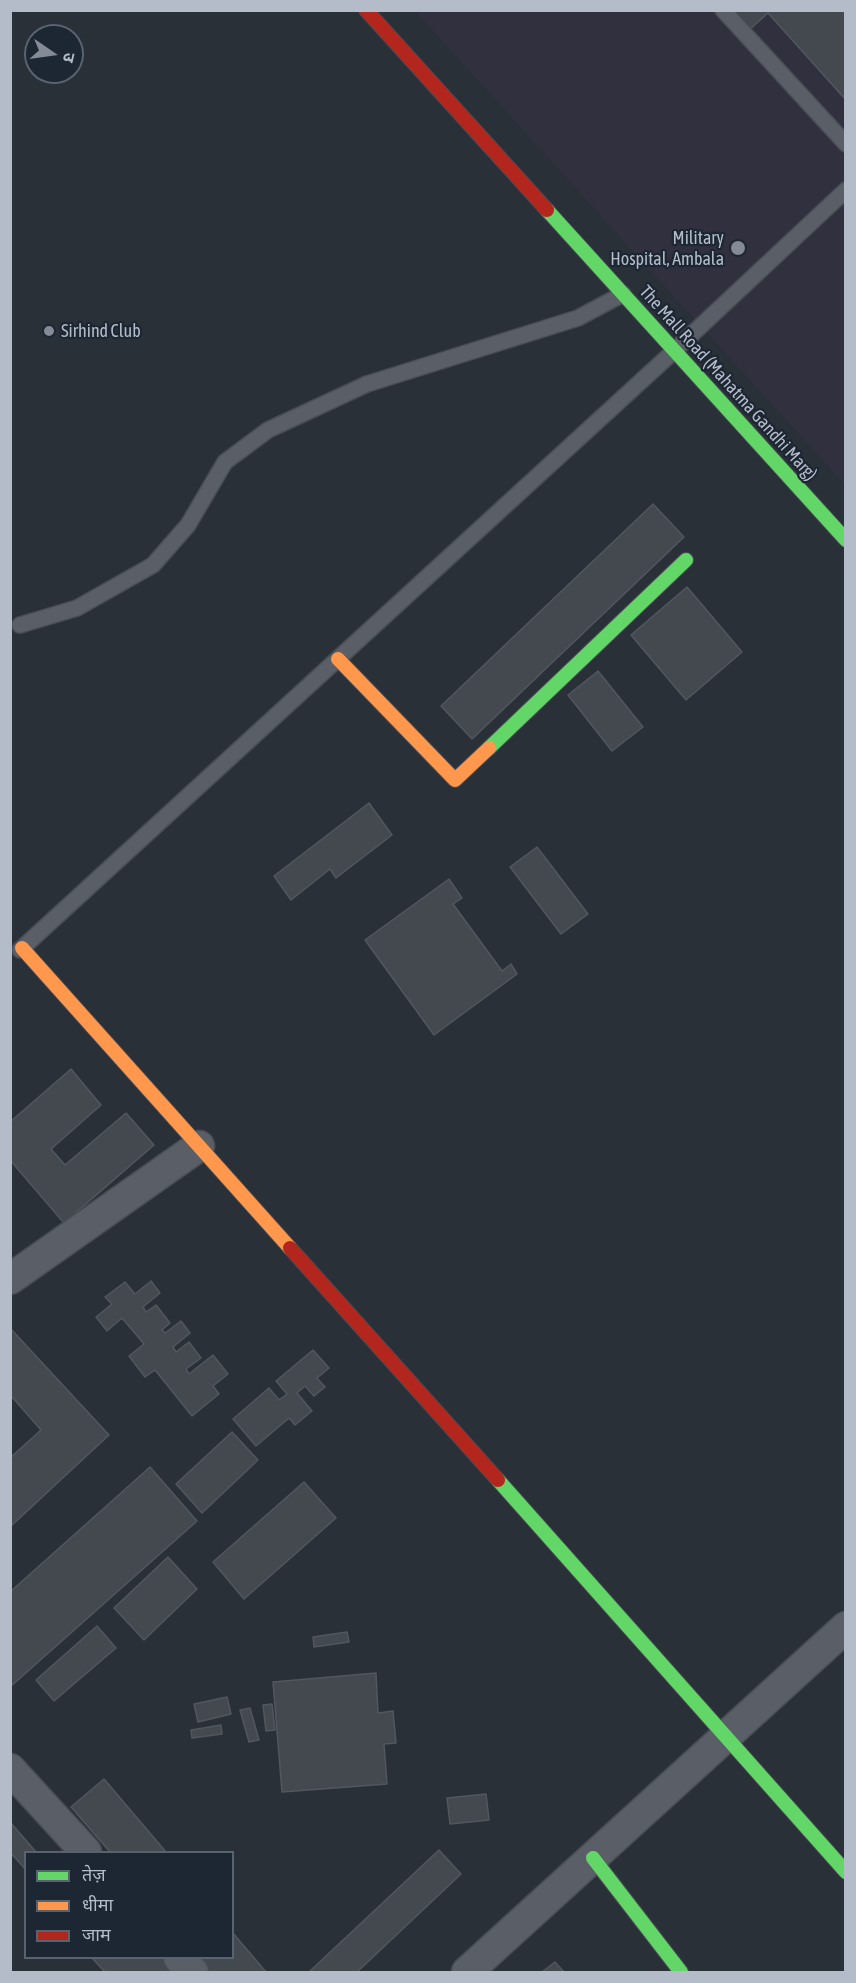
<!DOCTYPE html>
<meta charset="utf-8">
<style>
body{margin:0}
#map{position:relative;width:856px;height:1983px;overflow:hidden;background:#2a3038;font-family:"Asap Condensed","Noto Sans Devanagari",sans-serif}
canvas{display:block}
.frame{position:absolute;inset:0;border:12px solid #b4bcc9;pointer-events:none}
.legend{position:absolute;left:24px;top:1851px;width:210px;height:108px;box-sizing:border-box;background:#1d2633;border:2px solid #59626f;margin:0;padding:8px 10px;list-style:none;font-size:18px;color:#b4bcc9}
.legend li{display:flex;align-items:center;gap:12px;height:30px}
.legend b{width:30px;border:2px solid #59626f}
.north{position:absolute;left:24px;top:24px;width:60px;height:60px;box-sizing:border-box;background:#1d2633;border:2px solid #59626f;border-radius:50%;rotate:103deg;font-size:16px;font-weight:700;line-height:24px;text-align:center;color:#b4bcc9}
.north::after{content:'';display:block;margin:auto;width:21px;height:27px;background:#848b96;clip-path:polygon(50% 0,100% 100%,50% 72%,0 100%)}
</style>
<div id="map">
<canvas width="856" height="1983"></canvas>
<div class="frame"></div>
<ul class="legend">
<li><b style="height:8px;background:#63d668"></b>तेज़</li>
<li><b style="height:8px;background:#ff974d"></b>धीमा</li>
<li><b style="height:8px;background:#b3261e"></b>जाम</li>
</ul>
<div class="north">उ</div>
</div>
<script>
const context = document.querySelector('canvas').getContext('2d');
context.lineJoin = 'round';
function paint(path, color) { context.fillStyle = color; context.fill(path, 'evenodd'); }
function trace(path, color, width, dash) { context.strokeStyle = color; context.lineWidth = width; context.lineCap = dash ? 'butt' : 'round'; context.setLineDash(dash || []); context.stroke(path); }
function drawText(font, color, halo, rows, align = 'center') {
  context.font = font + ' "Asap Condensed",sans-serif'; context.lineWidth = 4.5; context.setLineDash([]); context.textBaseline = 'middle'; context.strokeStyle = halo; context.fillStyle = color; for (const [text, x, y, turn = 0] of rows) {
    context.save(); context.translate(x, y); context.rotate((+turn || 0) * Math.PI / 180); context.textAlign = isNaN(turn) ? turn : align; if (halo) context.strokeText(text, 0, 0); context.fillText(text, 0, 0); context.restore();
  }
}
paint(new Path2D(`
 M 415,11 L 845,11 L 845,485 Z`), '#31303e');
const building = new Path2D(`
 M 846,10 L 846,100 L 768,13 L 748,31 L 729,11 Z
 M 653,504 L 684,537 L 472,739 L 441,706 Z
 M 687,587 L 742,652 L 686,700 L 631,635 Z
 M 598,671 L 643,727 L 612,751 L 568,695 Z
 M 369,803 L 392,835 L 336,878 L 330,869 L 291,900 L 274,876 Z
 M 537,847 L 588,914 L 561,934 L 510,867 Z
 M 449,879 L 462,898 L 453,904 L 502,971 L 511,964 L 517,974 L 434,1035 L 365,940 Z
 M 71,1069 L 101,1105 L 51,1149 L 65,1165 L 126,1113 L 154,1145 L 64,1223 L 10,1160 L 10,1122 Z
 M 151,1281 L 160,1293 L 143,1307 L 146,1312 L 156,1305 L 170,1323 L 162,1330 L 165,1333 L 181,1321 L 190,1333 L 173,1347 L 176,1352 L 189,1342 L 201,1358 L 186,1369 L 189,1374 L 213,1355 L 228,1374 L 213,1386 L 219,1394 L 192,1416 L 155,1370 L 145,1377 L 129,1356 L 144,1344 L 122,1318 L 107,1331 L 96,1317 L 112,1304 L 105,1297 L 125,1282 L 135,1294 Z
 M 10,1328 L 109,1435 L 10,1527 L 10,1458 L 41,1430 L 12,1397 L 10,1398 Z
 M 313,1350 L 329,1368 L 317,1378 L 325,1387 L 314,1396 L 305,1386 L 297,1393 L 312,1411 L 295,1425 L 289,1418 L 256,1446 L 233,1419 L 269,1388 L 279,1400 L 287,1394 L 276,1381 Z
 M 232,1432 L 258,1460 L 202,1513 L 176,1484 Z
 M 150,1467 L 197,1521 L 10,1687 L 10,1592 Z
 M 304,1482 L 336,1518 L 244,1599 L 213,1562 Z
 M 168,1557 L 197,1589 L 144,1640 L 114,1608 Z
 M 97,1626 L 116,1648 L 54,1701 L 36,1680 Z
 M 347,1632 L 349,1642 L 314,1647 L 313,1637 Z
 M 376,1673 L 378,1713 L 393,1711 L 396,1743 L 384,1744 L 387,1784 L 282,1792 L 273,1682 Z
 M 227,1697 L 231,1714 L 198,1722 L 194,1704 Z
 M 272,1704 L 275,1730 L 266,1731 L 263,1705 Z
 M 250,1708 L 259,1740 L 249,1742 L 240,1710 Z
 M 221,1725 L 222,1734 L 192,1738 L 191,1730 Z
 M 104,1779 L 166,1852 L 110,1852 L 71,1807 Z
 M 486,1794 L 489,1820 L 450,1824 L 447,1798 Z
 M 10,1822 L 36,1852 L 26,1852 L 26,1870 L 10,1852 Z
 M 439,1850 L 461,1874 L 357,1972 L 309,1972 Z
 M 232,1932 L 266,1972 L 210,1972 L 197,1958 L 232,1958 Z
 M 92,1958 L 167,1958 L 180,1972 L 105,1972 Z
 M 555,1962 L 564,1972 L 542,1972 Z`);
paint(building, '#444950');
trace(building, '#52575f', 1.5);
const lane = new Path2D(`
 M 723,10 L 846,144
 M 20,625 L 77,608 L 153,565 L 188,525 L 225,462 L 268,430 L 367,384 L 578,318 L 623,294
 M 20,950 L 674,351 L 846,190`);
const street = new Path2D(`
 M 10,1279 L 199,1146
 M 10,1769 L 86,1852
 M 179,1958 L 193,1972
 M 467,1972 L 846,1627`);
const fast = new Path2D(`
 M 547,210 L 846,540
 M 489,748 L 686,560
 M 498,1480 L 846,1872
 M 593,1858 L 681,1972`);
const slow = new Path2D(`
 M 338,659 L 455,780 L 489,748
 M 22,948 L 290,1248`);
const jam = new Path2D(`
 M 366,10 L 547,210
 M 290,1248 L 498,1480`);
trace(lane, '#484c53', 18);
trace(street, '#484c53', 33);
trace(fast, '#484c53', 16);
trace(slow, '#484c53', 16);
trace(jam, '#484c53', 16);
trace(lane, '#5a5e66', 15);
trace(street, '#5a5e66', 30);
trace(fast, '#63d668', 14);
trace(slow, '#ff974d', 14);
trace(jam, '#b3261e', 14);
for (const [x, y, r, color] of [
 [738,248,8,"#848b96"],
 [49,331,6,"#848b96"]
]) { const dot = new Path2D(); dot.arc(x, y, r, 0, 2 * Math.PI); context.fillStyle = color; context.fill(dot); trace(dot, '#1d2633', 2); }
drawText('18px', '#b4bcc9', '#1d2633', [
 ["Military",724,238],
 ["Hospital, Ambala",724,259],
 ["Sirhind Club",61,331,"left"]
], 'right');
drawText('18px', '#b4bcc9', '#1d2633', [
 ["The Mall Road (Mahatma Gandhi Marg)",728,383,48]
]);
</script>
